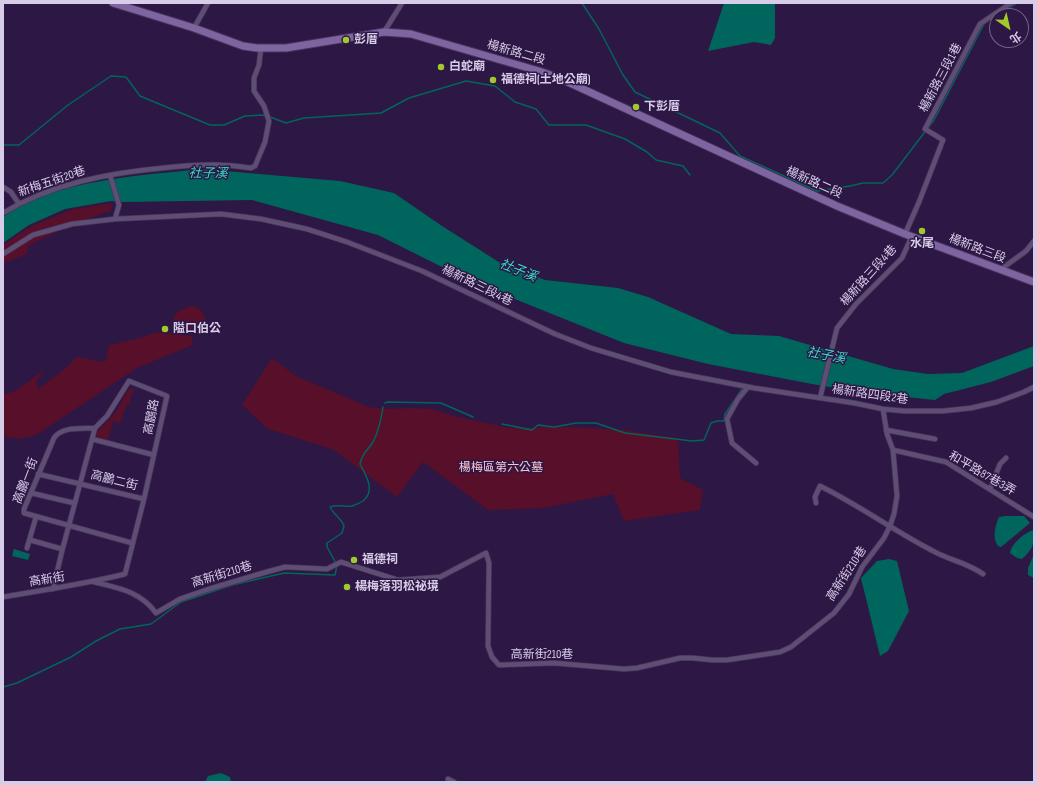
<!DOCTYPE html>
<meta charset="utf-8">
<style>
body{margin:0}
#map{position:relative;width:1037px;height:785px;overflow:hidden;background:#2d1744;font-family:"Sofia Sans Condensed","Noto Sans TC",sans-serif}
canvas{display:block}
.frame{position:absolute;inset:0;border:4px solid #d8cde9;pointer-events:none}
.north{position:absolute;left:989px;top:8px;width:40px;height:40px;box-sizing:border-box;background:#2d1744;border:1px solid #716086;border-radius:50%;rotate:146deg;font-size:11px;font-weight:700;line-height:16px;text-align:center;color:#d8cde9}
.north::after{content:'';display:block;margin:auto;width:14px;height:18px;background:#a0c92c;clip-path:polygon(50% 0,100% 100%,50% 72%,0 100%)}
</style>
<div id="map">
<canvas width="1037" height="785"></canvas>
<div class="frame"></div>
<div class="north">北</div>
</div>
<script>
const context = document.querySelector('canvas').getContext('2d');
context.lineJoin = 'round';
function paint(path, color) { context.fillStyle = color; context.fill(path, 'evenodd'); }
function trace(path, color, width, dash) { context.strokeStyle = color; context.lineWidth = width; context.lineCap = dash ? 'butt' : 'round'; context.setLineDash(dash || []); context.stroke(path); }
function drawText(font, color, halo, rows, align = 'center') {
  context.font = font + ' "Sofia Sans Condensed","Noto Sans TC",sans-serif'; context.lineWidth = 3; context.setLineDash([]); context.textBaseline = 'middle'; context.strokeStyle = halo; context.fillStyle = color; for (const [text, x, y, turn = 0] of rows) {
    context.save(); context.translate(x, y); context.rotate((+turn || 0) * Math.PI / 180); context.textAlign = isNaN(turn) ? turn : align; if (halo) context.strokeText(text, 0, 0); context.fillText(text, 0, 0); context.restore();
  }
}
paint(new Path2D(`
 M 112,203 L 111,211 C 82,220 55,232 28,246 L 27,254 L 3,263 L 3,245 L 30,227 L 73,209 Z
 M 193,306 C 210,311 208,331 193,331 C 187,332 180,329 174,327 C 170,315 181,308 193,306 Z
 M 156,332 L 192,336 L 193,345 L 137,368 L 36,435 L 19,439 L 3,436 L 3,395 L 15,391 L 44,370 L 36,382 L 38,389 L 62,371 L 77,357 L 105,362 L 109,345 L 144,337 Z
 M 272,358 L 296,376 L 369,407 L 388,409 L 408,408 L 432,409 L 454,416 L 510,428 L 537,428 L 550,426 L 623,430 L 678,438 L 680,478 L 703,490 L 700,510 L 624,521 L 613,494 L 543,508 L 488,510 L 423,462 L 397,497 L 334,450 L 268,429 L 242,405 Z
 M 134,387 L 129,405 L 127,404 L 120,424 L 113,421 L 110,433 L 107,440 C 101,439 99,438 95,434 C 103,425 113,417 119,407 C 124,399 124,390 134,387 Z`), '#570f2a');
paint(new Path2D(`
 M 724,3 L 775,3 L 775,38 L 771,45 L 754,42 L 708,51 Z
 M 202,169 L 340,181 L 394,193 L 442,226 L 502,264 L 545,280 L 618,288 L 648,297 L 731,334 L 779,336 L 893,369 L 928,374 L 962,373 L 1034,346 L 1034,366 L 991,382 L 944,394 L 935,400 L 866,393 L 812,384 L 708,364 L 624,343 L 470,281 L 378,235 L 252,200 L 124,202 L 111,201 L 65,209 L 29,225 L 3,243 L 3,217 C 55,179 139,176 202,169 Z
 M 1005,516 L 1024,516 L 1030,523 L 1001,547 L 998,546 C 992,538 995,526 999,517 Z
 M 1034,530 C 1034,545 1033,549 1022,559 L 1017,558 L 1010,553 C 1011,544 1025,532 1034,530 Z
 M 14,549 L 30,554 L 28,560 L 12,556 Z
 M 1034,554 L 1034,578 L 1028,575 L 1028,568 Z
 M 889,559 L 897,561 L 909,611 L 888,651 L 880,656 L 861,578 L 877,561 Z
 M 221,773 L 230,777 L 231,782 L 205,782 L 208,776 Z`), '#00655c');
trace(new Path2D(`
 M 582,3 L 599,29 L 623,75 L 635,92 L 720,133 L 740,156 L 817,191 L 850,186 L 863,183 L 883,183 L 892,175 L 934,120 L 984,24
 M 994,17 L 1017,3
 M 270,117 L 286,123 L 304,118 L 381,113 L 409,98 L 466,81 L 495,86 L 515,102 L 536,109 L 549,125 L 586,125 L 625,139 L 647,152 L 656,160 L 683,166 L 690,175
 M 3,145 L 19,145 L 68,105 L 111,76 L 126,77 L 140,96 L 210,125 L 224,125 L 245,116 L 263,115 L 266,116
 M 385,403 L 388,402 L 441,403 L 473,417
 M 502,424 L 532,430 L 538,425 L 554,427 L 576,423 L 596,423 L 625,433 L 692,441 L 704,440 L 711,423 L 717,421 L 724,421 L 725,414 L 742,389
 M 3,687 L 17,683 L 71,657 L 96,641 L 120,629 L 151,624 L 181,602 L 232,585 L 284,573 L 335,575 L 337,565 L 327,547 L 327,543 L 342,533 L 344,526 C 341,518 334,515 330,507 C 338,504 344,507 352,506 C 355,505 360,503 363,501 C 376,490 366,476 360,464 C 363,451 367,452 373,442 C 379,431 381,420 383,407`), '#00655c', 1.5);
const minor = new Path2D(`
 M 194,28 L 208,3
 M 384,32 L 402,3
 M 110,175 L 119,205 L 115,219
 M 3,187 L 11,192 L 19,204
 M 3,213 C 51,184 108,173 163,168 C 182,166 202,164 221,165 C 231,165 241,167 251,168 L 255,166 L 265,142 L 269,121 L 264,106 L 254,91 L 254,78 L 259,65 L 261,48
 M 905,234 L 919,202 L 943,140 L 925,129 L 980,24 L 1011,3
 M 3,254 L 33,235 L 72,224 L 115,219 L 221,214 L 261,219 L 307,229 L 347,242 L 422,271 L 555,334 L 591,348 L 671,372 L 754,388 L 854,403 L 883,409 L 904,411 L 943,411 L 971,408 L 997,402 L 1024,392 L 1034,387
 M 1000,270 L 1026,251 L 1034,241
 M 748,387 L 738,399 L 727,419 L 732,443 L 756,463
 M 820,398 L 837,328 L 856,304 L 902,258 L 912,236
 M 95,428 C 82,429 62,426 54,438 L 24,509 L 24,513 L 132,543
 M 886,430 L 935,439
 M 92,439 L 154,455
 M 893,450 L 946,462 L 1034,517
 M 38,474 L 144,499
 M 990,489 L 1000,464 L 1006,458
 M 31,493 L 74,503
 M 816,503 L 815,497 L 820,486 C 859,505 894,531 933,551 C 949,560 968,563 983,574
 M 30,540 L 62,549
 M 27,548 L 36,517
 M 94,582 C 118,588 140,591 156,613 L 180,599 L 209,589 L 263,573 L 285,567 L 327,569 L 341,562 L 398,580 L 440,577 L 486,553 L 489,563 L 488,646 L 492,657 L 499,665 L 554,663 L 624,669 L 637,668 L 680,658 L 693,658 L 712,660 L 727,660 L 780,652 L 791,647 L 834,613 L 849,594 L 862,567 L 884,538 L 890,526 L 894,514 L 897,496 L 893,450 L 887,434 L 883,409
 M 3,597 C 44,590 85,584 125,574 L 144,499 L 167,396 L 129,381 L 107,416 L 95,428 L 62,551 L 53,589
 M 448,779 L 454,782`);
const secondary = new Path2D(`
 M 113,3 L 194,28 L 243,46 L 257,48 L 286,48 L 384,32 L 411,34 L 539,71 L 559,78 L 837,206 L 905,234 L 1034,282`);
trace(minor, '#48345e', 6);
trace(secondary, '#48345e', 9);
trace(minor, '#5e4e73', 4.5);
trace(secondary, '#7f659f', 7);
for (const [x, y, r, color] of [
 [346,40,4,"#a0c92c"],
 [441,67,4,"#a0c92c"],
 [493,80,4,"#a0c92c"],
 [636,107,4,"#a0c92c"],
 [922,231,4,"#a0c92c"],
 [165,329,4,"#a0c92c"],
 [354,560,4,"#a0c92c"],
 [347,587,4,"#a0c92c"]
]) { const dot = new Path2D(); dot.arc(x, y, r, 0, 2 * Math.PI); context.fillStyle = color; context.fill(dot); trace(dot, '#2d1744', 1.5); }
drawText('bold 12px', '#d8cde9', '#2d1744', [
 ["彭厝",354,40],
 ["白蛇廟",449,67],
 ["福德祠(土地公廟)",501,80],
 ["下彭厝",644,107],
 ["水尾",922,244,"center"],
 ["隘口伯公",173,329],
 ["福德祠",362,560],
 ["楊梅落羽松祕境",355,587]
], 'left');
drawText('12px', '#d8cde9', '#2d1744', [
 ["楊新路二段",516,53,16],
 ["楊新路三段1巷",941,78,-62],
 ["新梅五街20巷",52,182,-19],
 ["楊新路二段",814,183,24],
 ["楊新路三段",977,249,21],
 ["楊新路三段4巷",869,276,-48],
 ["楊新路三段4巷",477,286,26],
 ["楊新路四段2巷",870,395,8],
 ["高鵬路",152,417,-79],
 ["和平路87巷3弄",982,474,30],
 ["高鵬一街",26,481,-69],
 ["高鵬二街",114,481,14],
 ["高新街210巷",847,574,-57],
 ["高新街210巷",222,575,-17],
 ["高新街",47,580,-9],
 ["高新街210巷",542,655]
]);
drawText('12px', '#ffc6d2', '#2d1744', [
 ["楊梅區第六公墓",501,468]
]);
drawText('italic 13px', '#39ddcc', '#2d1744', [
 ["社子溪",208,174,1],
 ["社子溪",518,271,22],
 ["社子溪",826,356,11]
]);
</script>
